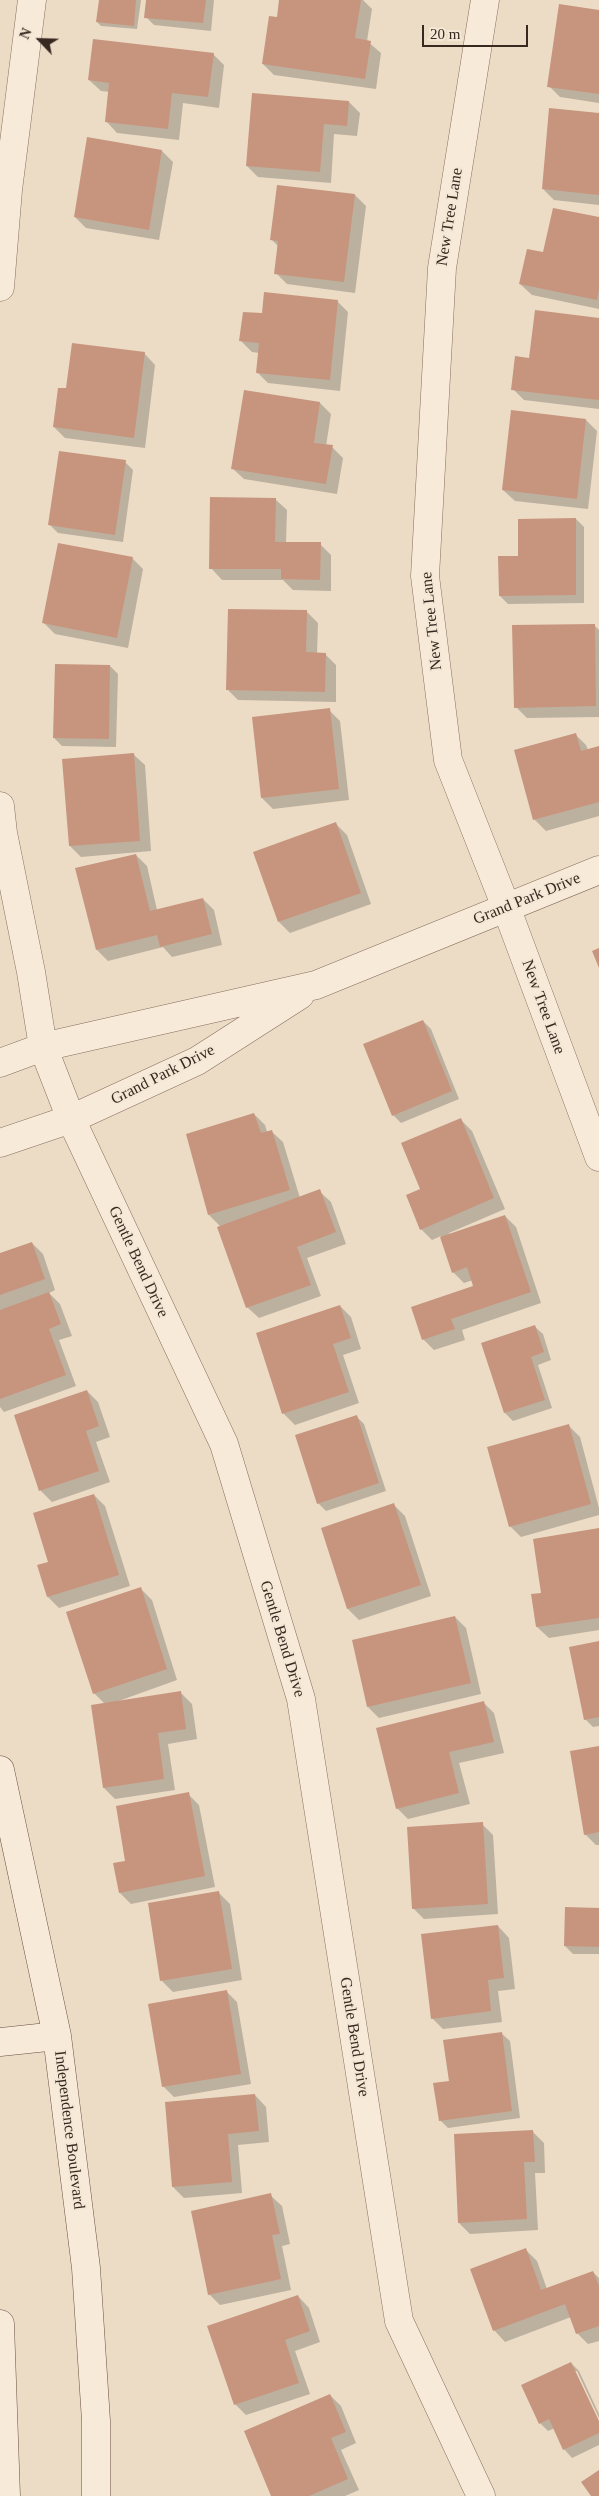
<!DOCTYPE html>
<style>
body{margin:0}
#map{position:relative;width:599px;height:2496px;overflow:hidden;background:#ecdcc6;font-family:Georgia,serif}
canvas{display:block}
.north{position:absolute;left:15px;top:15px;width:50px;height:50px;-webkit-text-stroke:4px #f4e7d5;paint-order:stroke;rotate:294deg;font-size:14px;font-weight:700;line-height:20px;text-align:center;color:#372820}
.north::after{content:'';display:block;margin:auto;width:18px;height:22px;background:#372820;clip-path:polygon(50% 0,100% 100%,50% 72%,0 100%)}
.scale{position:absolute;left:422px;top:25px;width:106px;height:22px;box-sizing:border-box;border:2px solid #372820;border-top:0;padding-left:6px;font-size:15px;line-height:18px;white-space:nowrap;color:#372820;-webkit-text-stroke:4px #f4e7d5;paint-order:stroke}
</style>
<div id="map">
<canvas width="599" height="2496"></canvas>
<div class="north">N</div>
<div class="scale">20 m</div>
</div>
<script>
const context = document.querySelector('canvas').getContext('2d');
context.lineJoin = 'round';
function paint(path, color) { context.fillStyle = color; context.fill(path, 'evenodd'); }
function trace(path, color, width, dash) { context.strokeStyle = color; context.lineWidth = width; context.lineCap = dash ? 'butt' : 'round'; context.setLineDash(dash || []); context.stroke(path); }
function drawText(font, color, halo, rows, align = 'center') {
  context.font = font + ' Georgia,serif'; context.lineWidth = 4; context.setLineDash([]); context.textBaseline = 'middle'; context.strokeStyle = halo; context.fillStyle = color; for (const [text, x, y, turn = 0] of rows) {
    context.save(); context.translate(x, y); context.rotate((+turn || 0) * Math.PI / 180); context.textAlign = isNaN(turn) ? turn : align; if (halo) context.strokeText(text, 0, 0); context.fillText(text, 0, 0); context.restore();
  }
}
paint(new Path2D(`
 M 100,0 L 141,0 L 137,29 L 101,26 L 97,22 Z
 M 147,0 L 214,0 L 211,31 L 154,25 L 146,17 Z
 M 281,0 L 363,0 L 372,9 L 367,41 L 381,53 L 376,89 L 274,75 L 263,64 L 278,18 Z
 M 599,11 L 599,103 L 560,97 L 549,86 Z
 M 213,54 L 224,65 L 219,108 L 183,103 L 179,140 L 117,133 L 106,121 L 110,92 L 101,91 L 89,80 Z
 M 349,102 L 360,113 L 357,136 L 334,134 L 331,183 L 258,177 L 247,166 Z
 M 599,115 L 599,205 L 554,200 L 543,189 Z
 M 162,151 L 173,162 L 159,240 L 86,228 L 75,217 Z
 M 355,195 L 366,206 L 355,293 L 287,284 L 276,273 L 278,246 L 271,239 Z
 M 599,219 L 599,309 L 532,295 L 520,284 L 544,254 Z
 M 337,301 L 348,312 L 340,391 L 268,383 L 257,372 L 259,353 L 252,352 L 240,340 L 263,315 Z
 M 599,319 L 599,409 L 524,400 L 513,389 L 530,359 Z
 M 144,353 L 155,365 L 145,448 L 65,438 L 54,427 Z
 M 245,391 L 320,403 L 331,414 L 326,446 L 332,447 L 343,458 L 337,494 L 244,479 L 232,468 Z
 M 586,420 L 597,431 L 588,509 L 515,501 L 503,490 Z
 M 125,462 L 133,470 L 123,542 L 58,533 L 50,525 Z
 M 275,499 L 287,510 L 286,543 L 320,544 L 331,555 L 331,591 L 293,590 L 283,580 L 222,580 L 211,568 Z
 M 576,519 L 584,527 L 584,603 L 508,604 L 500,596 L 519,557 Z
 M 132,558 L 143,569 L 128,648 L 55,634 L 44,623 Z
 M 307,612 L 318,623 L 317,654 L 325,654 L 336,665 L 336,702 L 238,700 L 227,689 Z
 M 594,625 L 599,630 L 599,717 L 527,718 L 516,707 Z
 M 110,666 L 118,674 L 116,747 L 62,746 L 54,738 Z
 M 329,710 L 340,721 L 349,800 L 273,809 L 262,798 Z
 M 575,734 L 586,745 L 588,750 L 599,747 L 599,816 L 546,831 L 535,820 L 516,750 Z
 M 133,754 L 145,765 L 151,851 L 81,857 L 70,846 Z
 M 336,824 L 347,835 L 371,904 L 290,933 L 279,922 Z
 M 136,855 L 147,866 L 157,910 L 203,899 L 214,910 L 222,945 L 172,957 L 163,947 L 108,961 L 97,950 Z
 M 423,1021 L 431,1029 L 459,1099 L 401,1123 L 393,1115 Z
 M 254,1114 L 265,1125 L 267,1132 L 271,1131 L 283,1142 L 300,1198 L 319,1191 L 331,1202 L 346,1244 L 307,1258 L 321,1296 L 259,1318 L 247,1307 L 221,1227 L 209,1215 Z
 M 461,1120 L 472,1131 L 505,1209 L 449,1233 L 449,1235 L 505,1216 L 516,1227 L 541,1303 L 462,1330 L 465,1340 L 434,1350 L 423,1339 L 475,1286 L 473,1280 L 464,1283 L 453,1272 L 441,1236 L 432,1240 L 421,1229 L 422,1190 Z
 M 32,1243 L 43,1254 L 55,1290 L 49,1293 L 60,1304 L 72,1336 L 59,1340 L 76,1386 L 4,1412 L 0,1407 L 0,1255 Z
 M 340,1306 L 351,1317 L 361,1349 L 343,1355 L 359,1403 L 295,1425 L 284,1414 L 257,1334 Z
 M 534,1326 L 543,1334 L 551,1360 L 538,1365 L 552,1408 L 513,1421 L 505,1413 Z
 M 87,1391 L 98,1402 L 110,1437 L 96,1442 L 110,1482 L 52,1502 L 41,1491 L 15,1416 Z
 M 356,1416 L 364,1424 L 386,1491 L 326,1511 L 318,1503 Z
 M 569,1426 L 580,1437 L 599,1508 L 599,1515 L 521,1537 L 510,1526 Z
 M 94,1495 L 105,1506 L 130,1586 L 59,1608 L 48,1597 L 38,1566 L 49,1563 Z
 M 394,1505 L 405,1516 L 431,1596 L 359,1620 L 348,1609 L 322,1529 Z
 M 599,1530 L 599,1630 L 549,1638 L 537,1627 L 543,1594 Z
 M 140,1588 L 152,1600 L 177,1680 L 113,1703 L 181,1693 L 192,1704 L 197,1739 L 168,1744 L 175,1790 L 115,1799 L 104,1788 L 105,1704 L 94,1693 Z
 M 455,1617 L 466,1628 L 481,1694 L 379,1718 L 368,1707 Z
 M 599,1642 L 599,1726 L 593,1727 L 585,1719 Z
 M 483,1702 L 494,1713 L 504,1753 L 459,1763 L 470,1804 L 408,1819 L 397,1808 Z
 M 599,1748 L 599,1845 L 596,1845 L 585,1834 Z
 M 188,1794 L 199,1805 L 215,1887 L 131,1904 L 120,1893 L 127,1862 Z
 M 482,1824 L 493,1835 L 498,1914 L 424,1919 L 413,1908 Z
 M 219,1893 L 230,1904 L 242,1980 L 173,1992 L 162,1981 Z
 M 599,1909 L 599,1954 L 573,1954 L 565,1946 Z
 M 498,1926 L 509,1938 L 515,1989 L 498,1991 L 502,2022 L 443,2029 L 432,2018 Z
 M 226,1991 L 237,2002 L 251,2084 L 174,2097 L 163,2086 Z
 M 501,2033 L 510,2041 L 520,2118 L 448,2128 L 440,2120 Z
 M 255,2095 L 266,2107 L 269,2142 L 238,2145 L 242,2193 L 184,2198 L 173,2187 Z
 M 533,2132 L 544,2143 L 545,2173 L 535,2173 L 538,2230 L 470,2234 L 459,2223 Z
 M 270,2195 L 282,2206 L 290,2244 L 282,2246 L 291,2290 L 220,2305 L 209,2294 Z
 M 526,2250 L 537,2261 L 547,2289 L 593,2272 L 599,2278 L 599,2341 L 588,2344 L 577,2333 L 571,2317 L 505,2342 L 494,2330 Z
 M 298,2296 L 309,2308 L 320,2342 L 295,2351 L 310,2394 L 246,2415 L 235,2404 Z
 M 571,2363 L 579,2371 L 599,2414 L 599,2418 L 577,2371 L 574,2371 L 599,2424 L 599,2445 L 572,2458 L 564,2449 L 555,2428 L 548,2431 L 540,2423 Z
 M 330,2395 L 341,2406 L 356,2443 L 341,2450 L 359,2490 L 345,2496 L 273,2496 Z`), '#0003');
paint(new Path2D(`
 M 99,0 L 136,0 L 134,26 L 96,22 Z
 M 146,0 L 206,0 L 203,23 L 144,18 Z
 M 279,0 L 361,0 L 355,38 L 371,41 L 365,79 L 262,64 L 269,16 L 277,17 Z
 M 559,4 L 599,10 L 599,94 L 547,87 Z
 M 93,39 L 214,53 L 208,97 L 172,93 L 168,129 L 105,122 L 109,83 L 88,80 Z
 M 252,93 L 349,101 L 347,126 L 324,124 L 320,172 L 246,166 Z
 M 549,108 L 599,113 L 599,195 L 542,189 Z
 M 87,137 L 162,150 L 149,230 L 74,217 Z
 M 277,185 L 355,194 L 344,282 L 274,274 L 278,241 L 270,240 Z
 M 553,208 L 599,217 L 599,289 L 597,300 L 519,284 L 527,249 L 543,252 Z
 M 264,292 L 338,300 L 330,380 L 256,373 L 259,343 L 239,341 L 243,312 L 262,313 Z
 M 535,310 L 599,318 L 599,400 L 511,390 L 515,356 L 529,358 Z
 M 72,343 L 145,352 L 134,438 L 53,427 L 58,388 L 66,388 Z
 M 244,390 L 320,402 L 314,443 L 333,445 L 326,484 L 231,469 Z
 M 511,410 L 586,419 L 577,499 L 502,490 Z
 M 59,451 L 126,460 L 115,535 L 48,525 Z
 M 210,497 L 276,498 L 275,542 L 321,542 L 320,580 L 281,579 L 281,569 L 209,569 Z
 M 576,518 L 576,595 L 499,596 L 498,556 L 518,556 L 518,519 Z
 M 58,543 L 133,557 L 117,638 L 42,623 Z
 M 228,609 L 307,610 L 306,652 L 326,653 L 325,692 L 226,690 Z
 M 595,624 L 596,706 L 514,708 L 512,625 Z
 M 55,664 L 110,665 L 109,739 L 53,738 Z
 M 330,708 L 339,789 L 261,798 L 252,717 Z
 M 576,733 L 581,751 L 599,746 L 599,802 L 533,820 L 514,750 Z
 M 134,753 L 140,841 L 69,846 L 62,759 Z
 M 336,822 L 361,893 L 278,922 L 253,852 Z
 M 136,854 L 150,911 L 203,898 L 212,934 L 160,947 L 157,935 L 96,950 L 75,868 Z
 M 599,948 L 599,968 L 592,951 Z
 M 423,1020 L 452,1091 L 392,1116 L 363,1044 Z
 M 254,1113 L 261,1133 L 272,1130 L 290,1190 L 208,1215 L 186,1134 Z
 M 461,1118 L 494,1198 L 420,1230 L 406,1195 L 420,1189 L 401,1143 Z
 M 320,1189 L 336,1232 L 297,1247 L 311,1285 L 246,1308 L 217,1227 Z
 M 505,1215 L 531,1292 L 451,1319 L 455,1329 L 422,1340 L 411,1307 L 473,1286 L 467,1267 L 452,1273 L 440,1237 Z
 M 32,1242 L 45,1279 L 0,1295 L 0,1253 Z
 M 49,1292 L 61,1324 L 49,1329 L 66,1375 L 0,1399 L 0,1310 Z
 M 340,1305 L 351,1338 L 333,1344 L 349,1392 L 282,1414 L 256,1333 Z
 M 535,1325 L 544,1352 L 531,1357 L 545,1400 L 504,1413 L 481,1343 Z
 M 87,1390 L 99,1426 L 86,1431 L 99,1471 L 39,1491 L 14,1415 Z
 M 357,1415 L 379,1483 L 317,1504 L 295,1435 Z
 M 569,1424 L 591,1504 L 509,1527 L 487,1447 Z
 M 94,1494 L 119,1575 L 47,1597 L 37,1565 L 48,1562 L 33,1513 Z
 M 394,1503 L 421,1585 L 347,1609 L 321,1528 Z
 M 599,1528 L 599,1618 L 536,1627 L 531,1594 L 541,1593 L 533,1539 Z
 M 141,1587 L 167,1669 L 93,1694 L 66,1612 Z
 M 455,1616 L 471,1683 L 367,1707 L 352,1640 Z
 M 599,1641 L 599,1717 L 584,1720 L 569,1647 Z
 M 181,1691 L 186,1729 L 158,1733 L 164,1779 L 103,1788 L 91,1705 Z
 M 484,1701 L 494,1742 L 449,1752 L 459,1793 L 396,1809 L 376,1728 Z
 M 599,1746 L 599,1832 L 584,1835 L 570,1751 Z
 M 189,1792 L 205,1876 L 119,1893 L 113,1863 L 125,1861 L 116,1806 Z
 M 483,1822 L 488,1904 L 412,1909 L 407,1827 Z
 M 219,1891 L 232,1969 L 160,1981 L 148,1903 Z
 M 565,1907 L 599,1908 L 599,1947 L 564,1946 Z
 M 498,1925 L 504,1978 L 488,1980 L 491,2011 L 431,2019 L 421,1934 Z
 M 227,1990 L 241,2074 L 162,2087 L 148,2004 Z
 M 502,2032 L 512,2111 L 439,2121 L 433,2083 L 449,2081 L 443,2040 Z
 M 255,2094 L 259,2131 L 228,2134 L 232,2182 L 172,2187 L 165,2102 Z
 M 533,2130 L 535,2162 L 524,2162 L 527,2219 L 458,2223 L 454,2134 Z
 M 271,2193 L 280,2234 L 272,2235 L 281,2279 L 208,2295 L 191,2211 Z
 M 526,2248 L 541,2290 L 593,2271 L 599,2286 L 599,2326 L 576,2334 L 565,2304 L 493,2331 L 470,2269 Z
 M 298,2295 L 310,2331 L 285,2340 L 299,2383 L 234,2405 L 207,2326 Z
 M 571,2362 L 599,2421 L 599,2433 L 563,2450 L 549,2419 L 539,2424 L 521,2385 Z
 M 330,2394 L 346,2432 L 331,2438 L 348,2479 L 309,2496 L 271,2496 L 244,2431 Z
 M 599,2470 L 599,2496 L 591,2496 L 581,2482 Z`), '#c7947e');
const street = new Path2D(`
 M 485,0 L 442,268 L 425,576 L 448,760 L 506,907 L 599,1157
 M 0,287 L 8,190 L 32,0
 M 0,806 L 3,833 L 31,972 L 43,1047 L 71,1119 L 224,1444 L 301,1699 L 399,2321 L 481,2496
 M 0,1063 L 43,1047 L 316,985 L 599,870
 M 0,1143 L 71,1119 L 197,1061 L 300,995`);
const secondary = new Path2D(`
 M 0,1770 L 57,2036 L 86,2268 L 96,2421 L 96,2496
 M 0,2042 L 57,2036
 M 0,2324 L 6,2496`);
trace(street, '#866e5d', 29);
trace(secondary, '#684f40', 29);
trace(street, '#f7ead9', 28);
trace(secondary, '#f7ead9', 28);
drawText('16px', '#372820', '#f4e7d5', [
 ["New Tree Lane",450,217,-81],
 ["New Tree Lane",432,621,-96],
 ["Grand Park Drive",527,899,-22],
 ["New Tree Lane",543,1007,70],
 ["Grand Park Drive",163,1075,-27],
 ["Gentle Bend Drive",138,1262,65],
 ["Gentle Bend Drive",282,1639,73],
 ["Gentle Bend Drive",354,2037,81],
 ["Independence Boulevard",69,2130,83]
]);
</script>
